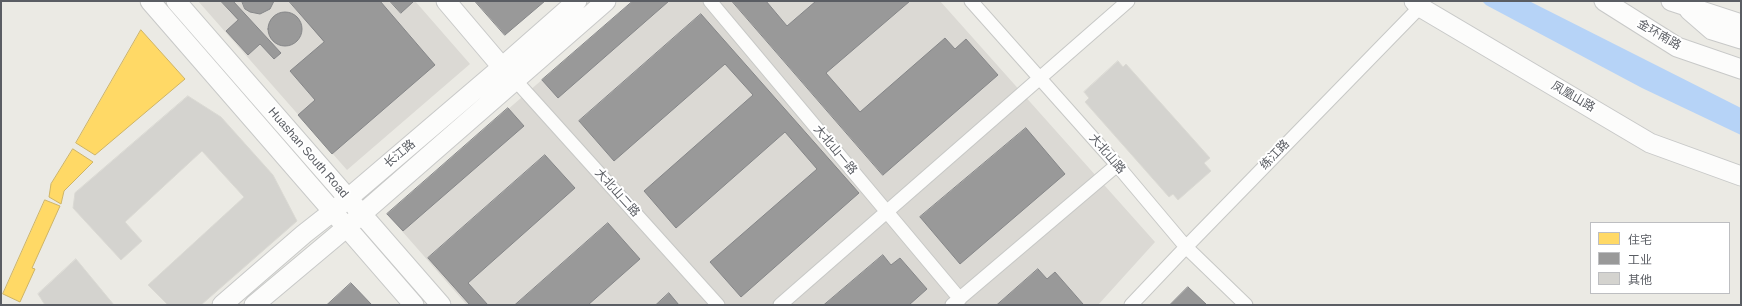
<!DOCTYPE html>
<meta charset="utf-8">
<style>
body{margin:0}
#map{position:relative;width:1742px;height:306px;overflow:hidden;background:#ebeae4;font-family:Arial,"Noto Sans SC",sans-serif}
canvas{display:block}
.frame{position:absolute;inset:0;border:2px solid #5a5d63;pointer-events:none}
.legend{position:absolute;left:1590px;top:222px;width:140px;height:72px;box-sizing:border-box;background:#fff;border:1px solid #bdbec1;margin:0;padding:5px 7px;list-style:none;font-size:12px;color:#5a5d63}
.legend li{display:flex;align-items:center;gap:8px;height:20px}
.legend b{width:20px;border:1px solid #bdbec1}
</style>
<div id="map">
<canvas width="1742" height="306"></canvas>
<div class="frame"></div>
<ul class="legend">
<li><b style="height:11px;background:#ffd966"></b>住宅</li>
<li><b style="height:11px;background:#999"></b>工业</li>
<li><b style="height:11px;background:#d4d3cf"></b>其他</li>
</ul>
</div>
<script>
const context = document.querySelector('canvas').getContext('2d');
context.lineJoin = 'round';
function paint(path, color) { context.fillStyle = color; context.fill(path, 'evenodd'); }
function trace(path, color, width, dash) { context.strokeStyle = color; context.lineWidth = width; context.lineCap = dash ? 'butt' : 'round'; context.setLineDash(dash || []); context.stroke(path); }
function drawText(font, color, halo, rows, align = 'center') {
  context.font = font + ' Arial,"Noto Sans SC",sans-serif'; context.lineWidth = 4; context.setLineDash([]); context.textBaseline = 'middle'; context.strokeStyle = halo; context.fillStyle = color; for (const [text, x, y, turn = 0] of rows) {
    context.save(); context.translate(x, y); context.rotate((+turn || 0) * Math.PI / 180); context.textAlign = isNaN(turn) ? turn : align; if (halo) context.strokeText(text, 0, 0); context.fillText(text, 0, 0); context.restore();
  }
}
paint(new Path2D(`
 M 198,1 L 415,1 L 470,64 L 347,170 Z
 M 633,1 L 940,1 L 1155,242 L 1098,305 L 467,305 L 387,214 Z`), '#dbd9d4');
paint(new Path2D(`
 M 1482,1 L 1529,1 L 1741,108 L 1741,135 L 1642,88 L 1486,5 Z`), '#b6d3f7');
const homes = new Path2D(`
 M 141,30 L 185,79 L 95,155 L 76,143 Z
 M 73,149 L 93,162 L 64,191 L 61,204 L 49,197 L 51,184 Z
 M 45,200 L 60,206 L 32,268 L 35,269 L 20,302 L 3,294 Z`);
paint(homes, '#ffd966');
trace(homes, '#ceb465', 1);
const industry = new Path2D(`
 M 221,1 L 233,1 L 281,53 L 274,59 L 260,44 L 248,55 L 226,31 L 238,20 Z
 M 242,1 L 274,1 L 270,9 L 260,14 L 250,12 L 245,9 Z
 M 289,1 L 380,1 L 435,65 L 332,154 L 298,115 L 315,100 L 290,71 L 324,42 Z
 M 390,1 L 412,1 L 413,2 L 401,13 Z
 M 475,1 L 545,1 L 505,35 Z
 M 633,1 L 669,1 L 558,98 L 542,80 Z
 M 732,1 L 766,1 L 787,26 L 816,1 L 910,1 L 826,73 L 860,112 L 945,38 L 955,49 L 966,39 L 998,75 L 883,175 Z
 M268 29a17 17 0 1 1 34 0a17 17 0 1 1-34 0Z
 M 701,14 L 859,193 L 741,297 L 710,262 L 817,169 L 785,132 L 676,228 L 644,191 L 753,95 L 725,64 L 614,161 L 579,121 Z
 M 508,108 L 524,126 L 403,231 L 387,214 Z
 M 1026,128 L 1065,174 L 960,264 L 920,217 Z
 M 545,155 L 575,188 L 468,283 L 488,305 L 470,305 L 428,258 Z
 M 608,223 L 640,259 L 588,305 L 515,305 Z
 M 883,255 L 891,265 L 900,258 L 927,289 L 909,305 L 824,305 Z
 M 1038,269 L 1047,279 L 1055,272 L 1083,304 L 1081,305 L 997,305 Z
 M 351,283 L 372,305 L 327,305 Z
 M 1188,287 L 1207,305 L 1170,305 Z
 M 669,293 L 679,305 L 656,305 Z`);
paint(industry, '#999');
trace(industry, '#868789', 1);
const building = new Path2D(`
 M 1118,61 L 1123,67 L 1126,64 L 1210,158 L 1204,163 L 1211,171 L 1178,200 L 1173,194 L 1169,197 L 1085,102 L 1089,98 L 1084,92 Z
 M 188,96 L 221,117 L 273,175 L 297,221 L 201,305 L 168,305 L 148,285 L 244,197 L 202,151 L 125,222 L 142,241 L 121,260 L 73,208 L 75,193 Z
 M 76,259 L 114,305 L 45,305 L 38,294 Z`);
paint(building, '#d4d3cf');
trace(building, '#dad9d3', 1);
const street = new Path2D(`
 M 710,1 L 960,299
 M 971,1 L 1117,165 L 1186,247 L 1246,305
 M 516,81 L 718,305
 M 780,305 L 1128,1
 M 952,305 L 1117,165
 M 1131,305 L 1186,247 L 1420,7`);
const secondary = new Path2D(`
 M 150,1 L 414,305
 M 176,1 L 441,305
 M 446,1 L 502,67
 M 1414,1 L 1420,7 L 1650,143 L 1741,176
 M 1604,1 L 1677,47 L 1741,69
 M 1671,1 L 1741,24
 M 1689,10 L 1712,30 L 1741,39
 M 222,305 L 304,234 L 332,212 L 502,67 L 577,1
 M 254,305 L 347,227 L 606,1`);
trace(street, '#c7c8c6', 15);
trace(secondary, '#c8c9c8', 21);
trace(street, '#fcfcfb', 13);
trace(secondary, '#fcfcfb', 19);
drawText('12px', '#5a5d63', '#fff', [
 ["金环南路",1659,35,30],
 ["凤凰山路",1573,97,30],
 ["大北山一路",835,150,50],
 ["Huashan South Road",308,153,49],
 ["长江路",400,154,-40],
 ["大北山路",1107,154,49],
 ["练江路",1275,155,-46],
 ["大北山二路",617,193,48]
]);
</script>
